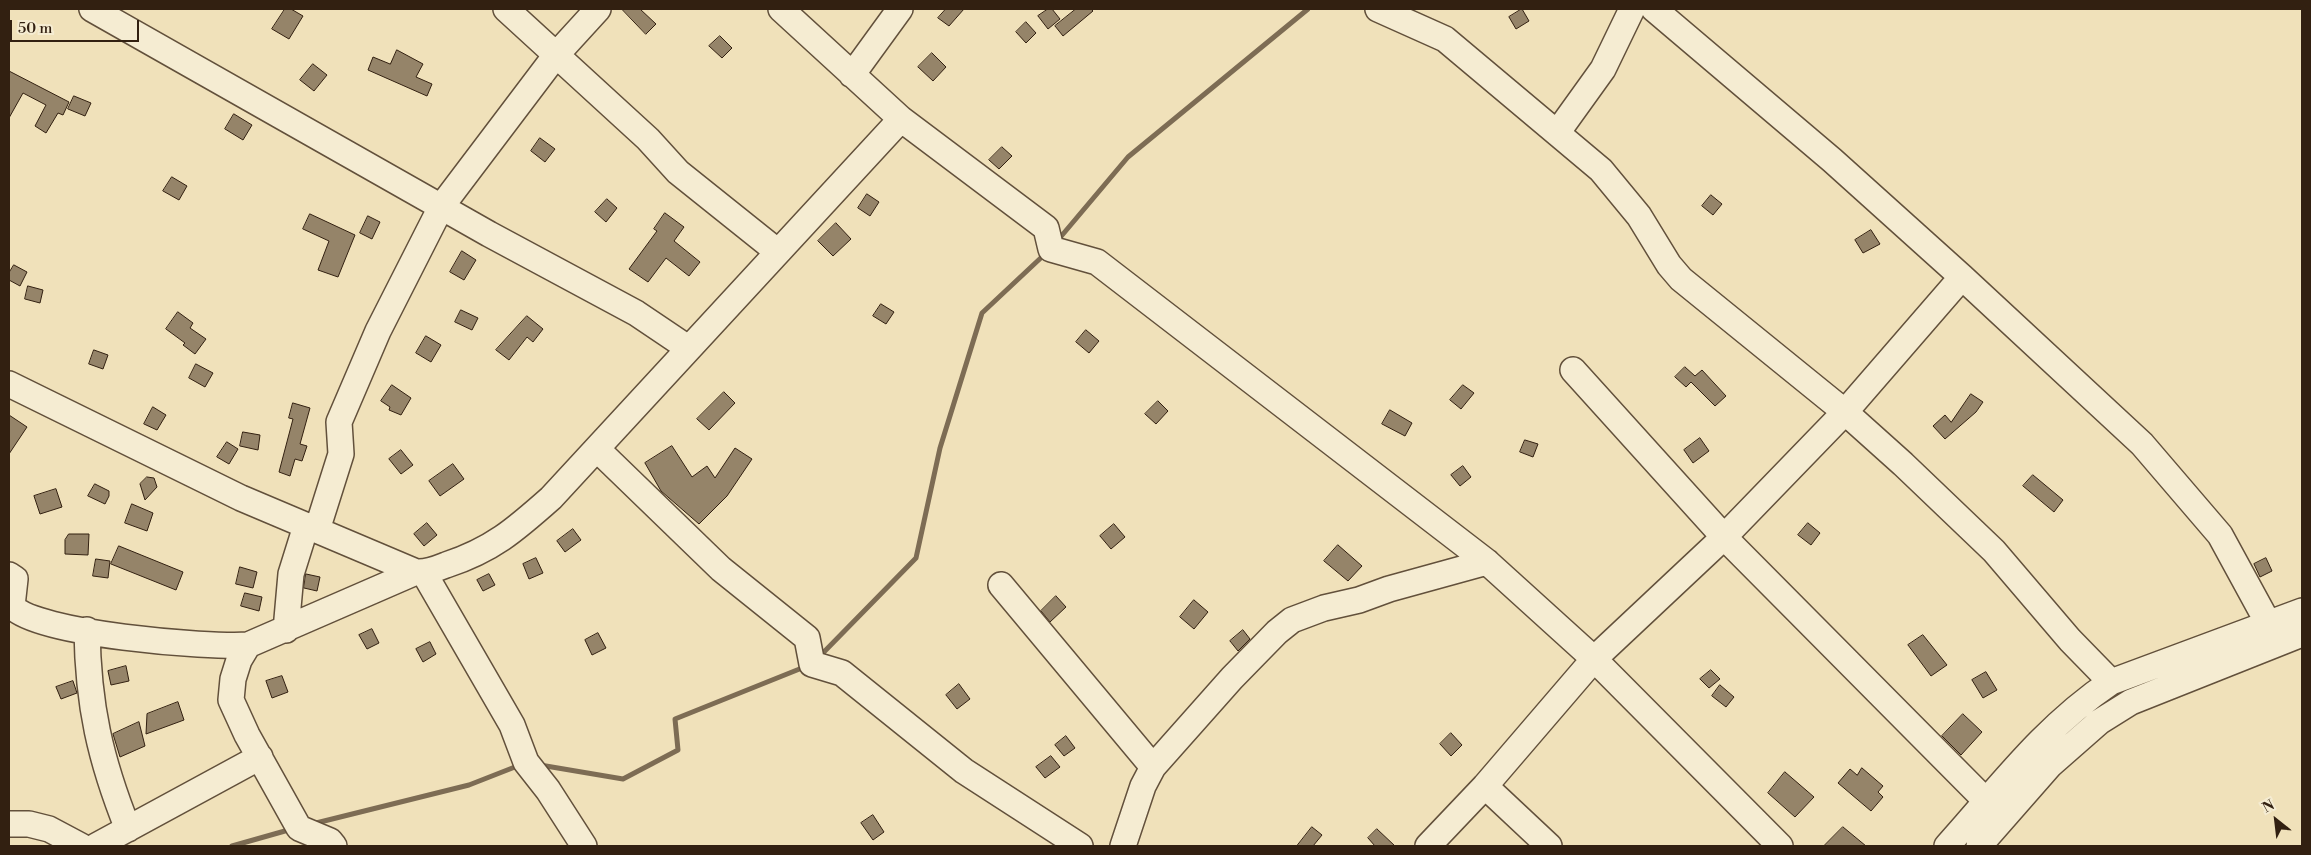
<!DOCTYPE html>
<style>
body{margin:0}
#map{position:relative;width:2311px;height:855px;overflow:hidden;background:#f0e1ba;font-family:"Libre Bodoni",serif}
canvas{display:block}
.frame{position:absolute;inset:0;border:10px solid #322011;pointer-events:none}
.north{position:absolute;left:2251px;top:795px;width:50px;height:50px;-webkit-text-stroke:4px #f5ecd2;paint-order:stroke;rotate:331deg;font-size:14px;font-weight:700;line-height:20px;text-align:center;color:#322011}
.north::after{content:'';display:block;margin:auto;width:18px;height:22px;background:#322011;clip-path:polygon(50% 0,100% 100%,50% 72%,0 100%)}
.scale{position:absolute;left:10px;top:20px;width:129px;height:22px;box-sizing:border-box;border:2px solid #322011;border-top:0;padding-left:6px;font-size:15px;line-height:18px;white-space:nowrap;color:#322011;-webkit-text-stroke:4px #f5ecd2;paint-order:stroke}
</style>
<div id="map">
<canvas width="2311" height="855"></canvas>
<div class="frame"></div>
<div class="north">N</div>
<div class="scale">50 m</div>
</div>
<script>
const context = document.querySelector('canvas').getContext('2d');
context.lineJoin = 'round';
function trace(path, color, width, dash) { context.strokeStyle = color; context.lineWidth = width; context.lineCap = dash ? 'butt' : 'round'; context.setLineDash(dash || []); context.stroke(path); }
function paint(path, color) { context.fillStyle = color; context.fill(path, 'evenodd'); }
trace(new Path2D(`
 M 1058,240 L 1128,157 L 1308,9
 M 819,657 L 916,558 L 940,448 L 982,313 L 1045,254
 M 540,765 L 623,779 L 678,750 L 675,719 L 807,666
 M 312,824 L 469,785 L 520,765
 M 232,846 L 292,829`), '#7d6c54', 5);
const building = new Path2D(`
 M 285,9 L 291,9 L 303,16 L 289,39 L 272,29 Z
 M 622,9 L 640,9 L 656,24 L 646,34 Z
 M 946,9 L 964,9 L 949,26 L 938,18 Z
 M 1048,9 L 1052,9 L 1060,19 L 1048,29 L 1038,16 Z
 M 1076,9 L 1091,9 L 1093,11 L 1063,36 L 1055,26 Z
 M 1522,9 L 1529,21 L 1516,29 L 1509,17 Z
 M 1026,22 L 1036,33 L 1026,43 L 1016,32 Z
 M 720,36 L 732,48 L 722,58 L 709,46 Z
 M 397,50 L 423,64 L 416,77 L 432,84 L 427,96 L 368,70 L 373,57 L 390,64 Z
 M 932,53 L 946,67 L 933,81 L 918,67 Z
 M 313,64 L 327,75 L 314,91 L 300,80 Z
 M 9,71 L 69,102 L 63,115 L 58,113 L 46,133 L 35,126 L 46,105 L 23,93 L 9,118 Z
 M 74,96 L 91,103 L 85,116 L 68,109 Z
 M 234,114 L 252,125 L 243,140 L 225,129 Z
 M 540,138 L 555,149 L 545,162 L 531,151 Z
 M 1002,147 L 1012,156 L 999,169 L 989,160 Z
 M 172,177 L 187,186 L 179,200 L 163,191 Z
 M 867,194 L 879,202 L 870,216 L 858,208 Z
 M 1711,195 L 1722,204 L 1713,215 L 1702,206 Z
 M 607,199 L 617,208 L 606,222 L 595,212 Z
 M 665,213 L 684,227 L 674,241 L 700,262 L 689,276 L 666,258 L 648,282 L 629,269 L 657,231 L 654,229 Z
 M 310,214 L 355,235 L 338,277 L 318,270 L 329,241 L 303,229 Z
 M 368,216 L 380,222 L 372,239 L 360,233 Z
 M 836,223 L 851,239 L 833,256 L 818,241 Z
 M 1871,230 L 1880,244 L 1863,253 L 1855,240 Z
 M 462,251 L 476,260 L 464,280 L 450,272 Z
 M 14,265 L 27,272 L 20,286 L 9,280 L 9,273 Z
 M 28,286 L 43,290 L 40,303 L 25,299 Z
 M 881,304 L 894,312 L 886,324 L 873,316 Z
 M 461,310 L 478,318 L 472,330 L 455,322 Z
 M 178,312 L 193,323 L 190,328 L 206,339 L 195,354 L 183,345 L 185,343 L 166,329 Z
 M 527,316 L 543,329 L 533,342 L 527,337 L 509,360 L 496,350 Z
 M 1086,330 L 1099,341 L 1089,353 L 1076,342 Z
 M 426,336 L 441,345 L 431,362 L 416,353 Z
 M 94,350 L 108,355 L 103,369 L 89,364 Z
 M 196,364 L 213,373 L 205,387 L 189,378 Z
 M 1685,367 L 1695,376 L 1702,370 L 1726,396 L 1715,406 L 1691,382 L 1686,387 L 1675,377 Z
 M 392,385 L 411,398 L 401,415 L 389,410 L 390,407 L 381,401 Z
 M 1463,385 L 1474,393 L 1461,409 L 1450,400 Z
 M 724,392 L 735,403 L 709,430 L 697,419 Z
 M 1971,394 L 1983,402 L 1976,412 L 1945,439 L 1933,426 L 1945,415 L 1951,422 Z
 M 1158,401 L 1168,411 L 1156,424 L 1145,414 Z
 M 293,403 L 310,408 L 300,444 L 307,446 L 302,461 L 295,459 L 290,476 L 279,472 L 293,419 L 289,418 Z
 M 153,407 L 166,415 L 157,430 L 144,424 Z
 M 1390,410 L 1412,423 L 1405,436 L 1382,424 Z
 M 9,415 L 27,427 L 9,454 Z
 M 243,432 L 260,435 L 258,450 L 240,446 Z
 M 1700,438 L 1709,451 L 1693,463 L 1684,450 Z
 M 1525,440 L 1538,444 L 1533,457 L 1520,452 Z
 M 227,442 L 238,449 L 229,464 L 217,457 Z
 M 672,446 L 692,477 L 707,466 L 715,478 L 735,448 L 752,459 L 727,496 L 699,524 L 661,491 L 645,463 Z
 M 401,450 L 413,465 L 401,474 L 389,459 Z
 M 453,464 L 464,479 L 440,496 L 429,481 Z
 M 1463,466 L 1471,477 L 1460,486 L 1451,475 Z
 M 2033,475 L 2063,500 L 2054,512 L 2023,486 Z
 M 147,477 L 154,478 L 157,487 L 145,500 L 140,484 Z
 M 95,484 L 109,491 L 109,496 L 105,504 L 88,496 Z
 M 56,489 L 62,507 L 40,514 L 34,496 Z
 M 132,504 L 153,513 L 147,531 L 125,523 Z
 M 427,523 L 437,535 L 424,546 L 414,534 Z
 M 1808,523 L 1820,533 L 1811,545 L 1798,535 Z
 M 1114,524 L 1125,537 L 1111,549 L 1100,536 Z
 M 573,529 L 581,540 L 565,552 L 557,541 Z
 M 69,534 L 89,534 L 88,555 L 65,554 L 65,540 Z
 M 1338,545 L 1362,566 L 1348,581 L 1324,561 Z
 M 119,546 L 183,572 L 176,590 L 111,564 Z
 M 536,558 L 543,573 L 529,579 L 523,564 Z
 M 2266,558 L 2272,571 L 2260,577 L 2254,564 Z
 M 96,559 L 110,561 L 108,578 L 93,576 Z
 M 240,567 L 257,572 L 253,588 L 236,584 Z
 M 306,574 L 320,577 L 317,591 L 304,588 Z
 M 489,574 L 495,585 L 483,591 L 477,580 Z
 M 245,593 L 262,597 L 259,611 L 241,606 Z
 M 1056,596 L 1066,607 L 1050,622 L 1041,611 Z
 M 1194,600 L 1208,612 L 1194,629 L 1180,617 Z
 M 372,629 L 379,643 L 367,649 L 359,635 Z
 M 1243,630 L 1250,639 L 1238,651 L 1230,641 Z
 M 598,633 L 606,648 L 592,655 L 585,640 Z
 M 1923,635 L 1947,665 L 1931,676 L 1908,645 Z
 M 430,642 L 436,654 L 423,662 L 416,649 Z
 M 126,666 L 129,681 L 111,685 L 108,671 Z
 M 1711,670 L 1720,679 L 1709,688 L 1700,679 Z
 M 1986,672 L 1997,690 L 1983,698 L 1972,680 Z
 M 282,676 L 288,692 L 272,698 L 266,681 Z
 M 73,681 L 77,693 L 61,699 L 56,687 Z
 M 959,684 L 970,699 L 957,709 L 946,695 Z
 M 1720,685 L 1734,697 L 1726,707 L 1712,696 Z
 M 178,702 L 184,720 L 146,734 L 147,714 Z
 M 1963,714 L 1982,732 L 1961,755 L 1942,736 Z
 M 139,722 L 145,746 L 120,757 L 113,734 Z
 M 1451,733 L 1462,745 L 1451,756 L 1440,744 Z
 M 1066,736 L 1075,748 L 1064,756 L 1055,745 Z
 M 1051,756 L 1060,767 L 1045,778 L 1036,767 Z
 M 1862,768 L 1883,786 L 1878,792 L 1883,797 L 1871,811 L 1838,783 L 1850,769 L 1857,775 Z
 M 1785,772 L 1814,797 L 1795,817 L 1768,793 Z
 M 873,815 L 884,832 L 873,840 L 861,823 Z
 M 1312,827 L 1322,835 L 1313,846 L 1297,846 Z
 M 1843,827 L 1866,846 L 1824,846 Z
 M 1377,829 L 1395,846 L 1375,846 L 1368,838 Z`);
paint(building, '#958469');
trace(building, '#322011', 1);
const minor = new Path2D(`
 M 92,9 L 489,234 L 636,313 L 688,348
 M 506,9 L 648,139 L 678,172 L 778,252
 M 781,9 L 901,119 L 1046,228 L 1051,249 L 1097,262 L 1487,562 L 1594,659 L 1780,846
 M 1378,9 L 1445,39 L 1601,170 L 1639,216 L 1669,265 L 1681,279 L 1845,412 L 1903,464 L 1994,551 L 2070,640 L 2111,682
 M 1654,9 L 1832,160 L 1962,277 L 2142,444 L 2220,535 L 2268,623
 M 852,75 L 900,9
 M 1557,133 L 1603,69 L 1632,9
 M 1573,370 L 1724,537 L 2003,818
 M 9,384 L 241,498 L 416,572
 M 597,449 L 721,569 L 807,638 L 812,664 L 842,673 L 964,771 L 1080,846
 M 317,530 L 341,454 L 339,422 L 378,331 L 441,207 L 556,55 L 598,9
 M 424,573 L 512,725 L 526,762 L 548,790 L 584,846
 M 9,575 L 15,579 L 12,606 C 34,634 210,648 248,645 L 416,572 C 427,573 436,569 446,565 C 492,550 515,530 551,498 L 901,119
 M 1001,585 L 1153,767
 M 87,630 C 88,705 100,759 128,829
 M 286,630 L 291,574 L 306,526
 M 248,645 L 239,660 L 233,679 L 231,700 L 247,735 L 299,828 L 330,841 L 334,846
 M 1485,786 L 1549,846
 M 9,824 L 29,824 L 49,829 L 81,846
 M 96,846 L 260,757
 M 1123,846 L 1143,786 L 1153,767 L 1232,678 L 1277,632 L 1292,620 L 1324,608 L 1359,600 L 1389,589 L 1487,562
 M 1428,846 L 1485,786 L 1594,659 L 1724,537 L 1845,412 L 1962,277
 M 1947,846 C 2000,787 2044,727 2111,682 L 2302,611
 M 1979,846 L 2050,765 L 2099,722 L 2131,702 L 2302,634`);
trace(minor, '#62503b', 28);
trace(minor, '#f5ecd2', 25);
</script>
